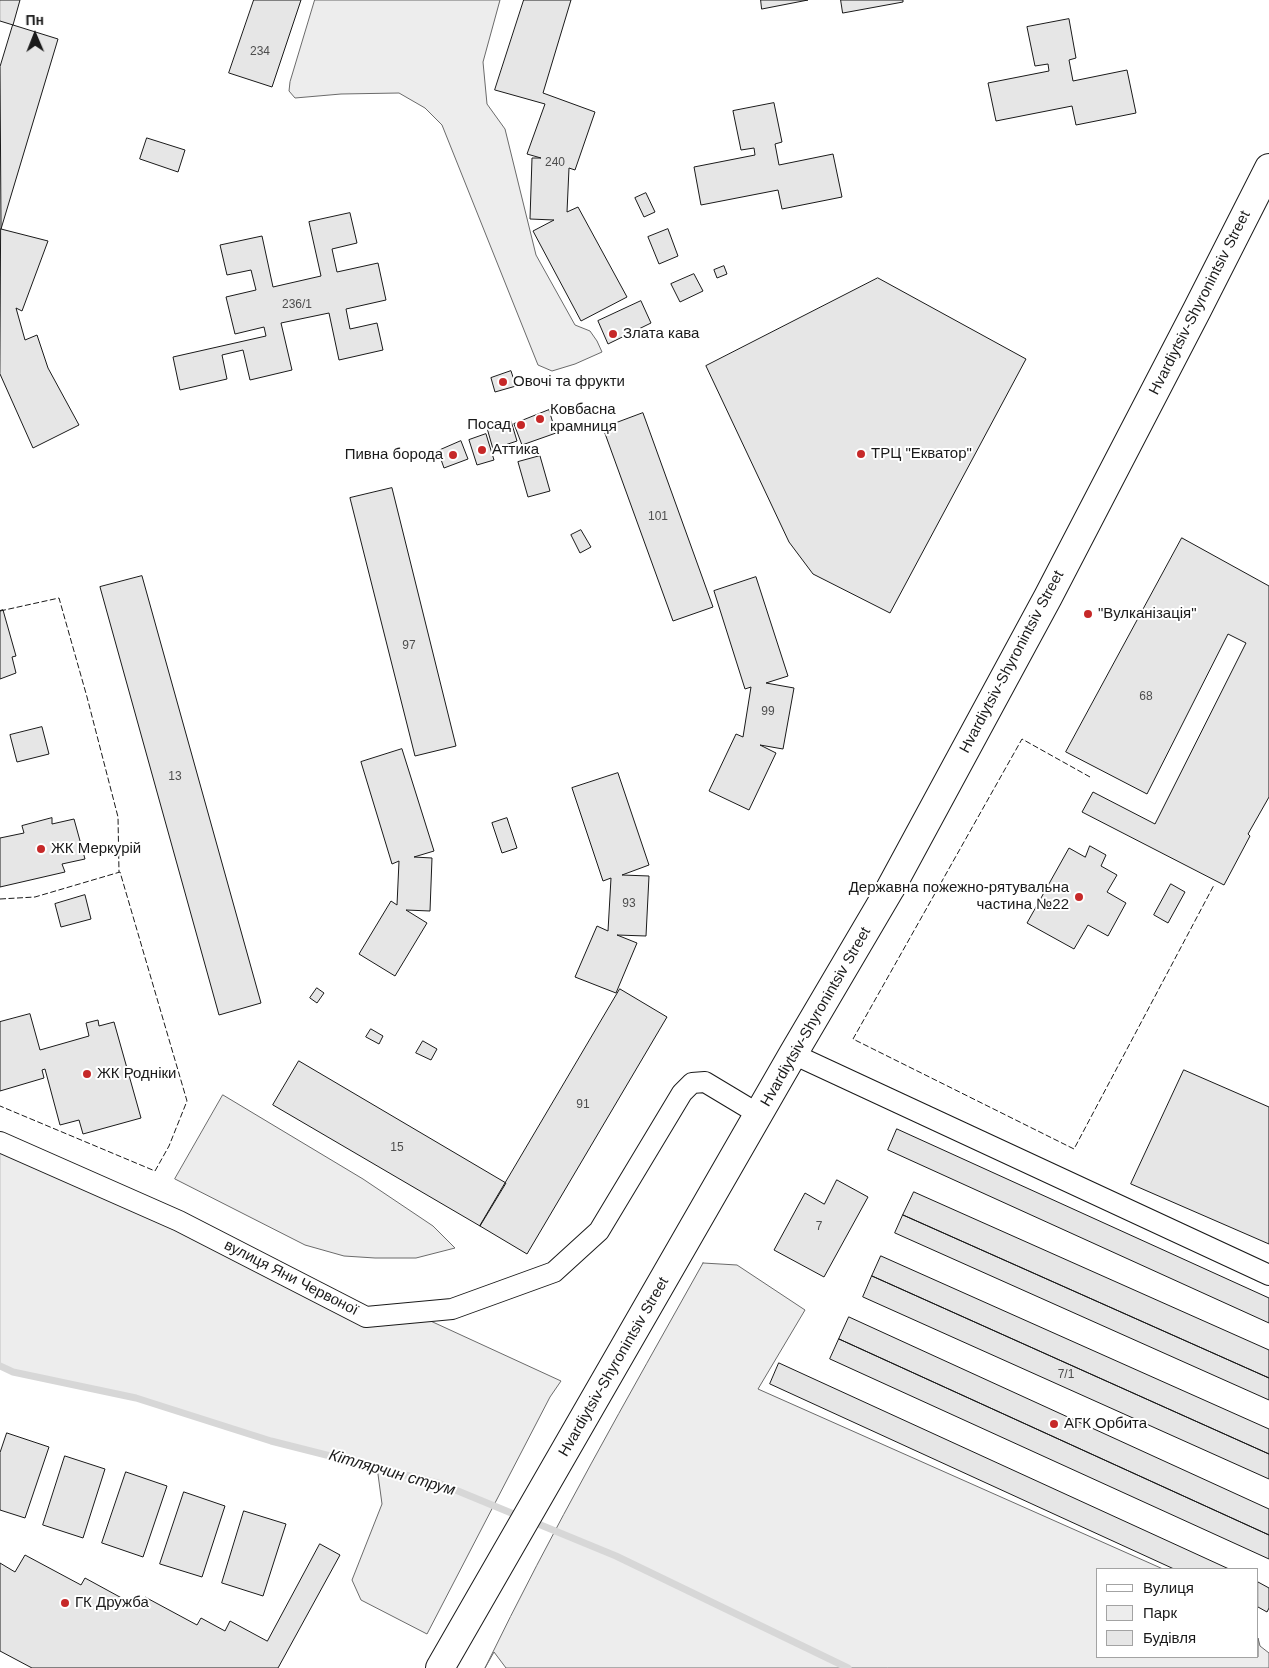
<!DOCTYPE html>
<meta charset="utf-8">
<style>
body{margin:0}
#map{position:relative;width:1269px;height:1668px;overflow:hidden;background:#fff;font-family:Helvetica,sans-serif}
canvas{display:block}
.legend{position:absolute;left:1096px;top:1568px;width:162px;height:90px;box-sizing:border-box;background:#fff;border:1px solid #a3a3a3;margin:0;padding:6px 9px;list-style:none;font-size:15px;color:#1a1a1a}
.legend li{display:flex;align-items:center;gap:10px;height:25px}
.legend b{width:25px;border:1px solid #a3a3a3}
.north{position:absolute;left:10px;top:10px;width:50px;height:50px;-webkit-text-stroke:4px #fff;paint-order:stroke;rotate:359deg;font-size:14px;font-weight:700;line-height:20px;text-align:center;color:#1a1a1a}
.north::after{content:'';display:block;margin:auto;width:18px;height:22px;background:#1a1a1a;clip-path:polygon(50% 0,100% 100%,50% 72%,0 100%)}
</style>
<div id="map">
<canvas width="1269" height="1668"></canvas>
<ul class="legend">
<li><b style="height:6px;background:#fff"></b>Вулиця</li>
<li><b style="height:14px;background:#ededed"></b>Парк</li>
<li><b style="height:14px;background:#e6e6e6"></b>Будівля</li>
</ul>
<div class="north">Пн</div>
</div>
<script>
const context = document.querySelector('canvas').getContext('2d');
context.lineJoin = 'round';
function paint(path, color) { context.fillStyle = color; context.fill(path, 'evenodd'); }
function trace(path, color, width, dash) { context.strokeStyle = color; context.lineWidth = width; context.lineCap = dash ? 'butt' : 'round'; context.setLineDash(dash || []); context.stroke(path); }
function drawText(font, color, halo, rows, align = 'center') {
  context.font = font + ' Helvetica,sans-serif'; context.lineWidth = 4; context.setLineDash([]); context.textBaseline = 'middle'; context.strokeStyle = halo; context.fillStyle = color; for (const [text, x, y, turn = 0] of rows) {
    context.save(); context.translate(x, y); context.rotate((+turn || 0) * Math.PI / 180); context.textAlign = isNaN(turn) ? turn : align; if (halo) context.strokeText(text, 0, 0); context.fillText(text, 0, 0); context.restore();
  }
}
const green = new Path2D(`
 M 315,0 L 500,0 L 483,62 L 487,104 L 505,129 L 536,255 L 575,325 L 590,331 L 597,341 L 602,352 L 575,364 L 552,371 L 538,365 L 442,125 L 425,108 L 399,93 L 341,94 L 295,98 L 289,91 L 290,82 Z
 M 223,1095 L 363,1179 L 433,1226 L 455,1248 L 416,1258 L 375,1258 L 344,1256 L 305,1245 L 175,1179 Z
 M 0,1142 L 366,1317 L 411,1312 L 561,1381 L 550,1397 L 427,1634 L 361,1600 L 352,1580 L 382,1504 L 377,1467 L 272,1440 L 136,1397 L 13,1371 L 0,1365 Z
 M 703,1263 L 737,1265 L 805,1310 L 758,1389 L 1163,1569 L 1098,1569 L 1098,1657 L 1258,1657 L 1258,1638 L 1260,1646 L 1269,1653 L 1269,1668 L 506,1668 L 494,1652 L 485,1668 C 552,1530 628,1397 703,1263 Z`);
paint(green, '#ededed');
trace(green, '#6a6a6a', 1);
trace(new Path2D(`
 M 0,1366 L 13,1372 L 136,1398 L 271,1441 L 441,1484 L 521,1517
 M 531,1521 L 616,1556 L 848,1668`), '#d7d7d7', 7);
const building = new Path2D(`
 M 0,0 L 20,0 L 13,25 L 0,21 Z
 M 254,0 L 301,0 L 272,87 L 229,73 Z
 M 524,0 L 571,0 L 543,93 L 595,112 L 575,170 L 569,168 L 567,212 L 578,207 L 627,297 L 581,321 L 533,231 L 554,220 L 530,219 L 532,158 L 541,158 L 527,154 L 545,104 L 495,90 Z
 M 761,0 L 808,0 L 762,9 Z
 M 841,0 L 903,0 L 903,2 L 843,13 Z
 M 1069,19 L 1076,58 L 1069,60 L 1073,81 L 1127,70 L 1136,113 L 1076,125 L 1072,106 L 996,121 L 988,83 L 1049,71 L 1048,64 L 1035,66 L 1027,27 Z
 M 13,25 L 58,39 L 1,229 L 0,67 Z
 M 774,103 L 782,142 L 775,144 L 779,165 L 833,154 L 842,197 L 782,209 L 778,190 L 701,205 L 694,167 L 755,155 L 754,148 L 741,150 L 733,111 Z
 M 147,138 L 185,150 L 178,172 L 140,159 Z
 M 646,193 L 655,212 L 644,217 L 635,198 Z
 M 350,213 L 357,243 L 332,249 L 337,272 L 378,263 L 386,300 L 346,309 L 350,329 L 377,323 L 383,350 L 339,360 L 329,313 L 281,323 L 292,370 L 250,380 L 243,350 L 222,355 L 227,379 L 180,390 L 173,357 L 266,336 L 264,327 L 235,334 L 226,297 L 256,290 L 251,270 L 227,275 L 220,245 L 262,236 L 273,287 L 321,276 L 309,222 Z
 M 1,229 L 48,241 L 22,311 L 16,308 L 25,340 L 37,335 L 48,368 L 79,425 L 33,448 L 0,374 Z
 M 668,229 L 678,256 L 659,264 L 648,237 Z
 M 724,266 L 727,274 L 717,278 L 714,270 Z
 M 694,274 L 703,291 L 680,302 L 671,284 Z
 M 878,278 L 1026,359 L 890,613 L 813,574 L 789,542 L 706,366 Z
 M 641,301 L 651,323 L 608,344 L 598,321 Z
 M 511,371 L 516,386 L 495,392 L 491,378 Z
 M 549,410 L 556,433 L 522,445 L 514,424 Z
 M 643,413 L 713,607 L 673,621 L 603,428 Z
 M 511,421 L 517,441 L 493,449 L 487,428 Z
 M 486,434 L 494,460 L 477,465 L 469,440 Z
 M 461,441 L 468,459 L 444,468 L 438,451 Z
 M 540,456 L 550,491 L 528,497 L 518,462 Z
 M 392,488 L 456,746 L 415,756 L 350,498 Z
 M 581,530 L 591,547 L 580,553 L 571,535 Z
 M 1182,538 L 1269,586 L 1269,797 L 1248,834 L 1250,836 L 1224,885 L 1082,812 L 1093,792 L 1155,824 L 1246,643 L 1228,634 L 1147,794 L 1066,752 Z
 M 142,576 L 261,1003 L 219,1015 L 100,587 Z
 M 756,577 L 788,676 L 766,683 L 794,688 L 783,749 L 760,745 L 776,753 L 749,810 L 709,791 L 736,734 L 743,737 L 751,687 L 745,689 L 714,591 Z
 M 3,610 L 16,656 L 12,657 L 16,673 L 0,679 L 0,611 Z
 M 42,727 L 49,754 L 17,762 L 10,735 Z
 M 402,749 L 434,851 L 414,857 L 432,858 L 430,911 L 406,910 L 427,923 L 395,976 L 359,954 L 391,901 L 397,905 L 399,861 L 392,864 L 361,762 Z
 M 618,773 L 649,865 L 622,875 L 649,876 L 646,936 L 617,935 L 637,943 L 616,993 L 575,977 L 597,926 L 608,931 L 611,878 L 603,881 L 572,788 Z
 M 52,818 L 52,824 L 74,819 L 85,859 L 62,864 L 65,872 L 0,887 L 0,838 L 24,833 L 22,826 Z
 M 507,818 L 517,848 L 502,853 L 492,823 Z
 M 1090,846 L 1106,855 L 1101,866 L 1117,875 L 1107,892 L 1126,903 L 1108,936 L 1088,925 L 1074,949 L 1027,923 L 1069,848 L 1085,857 Z
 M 1171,884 L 1185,892 L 1168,923 L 1154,915 Z
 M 85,895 L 91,919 L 61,927 L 55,904 Z
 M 317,988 L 324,993 L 317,1003 L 310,998 Z
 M 620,989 L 667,1017 L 527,1254 L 480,1226 Z
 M 30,1014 L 40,1050 L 89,1036 L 86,1023 L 98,1020 L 99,1026 L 114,1022 L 141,1118 L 83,1134 L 79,1120 L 60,1125 L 45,1069 L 42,1070 L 44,1078 L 0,1091 L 0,1022 Z
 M 371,1029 L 383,1036 L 379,1044 L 366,1037 Z
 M 423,1041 L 437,1049 L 431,1060 L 416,1053 Z
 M 299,1061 L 506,1183 L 480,1226 L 273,1105 Z
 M 1184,1070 L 1269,1107 L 1269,1244 L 1131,1184 Z
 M 897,1129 L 1269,1298 L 1269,1323 L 888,1150 Z
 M 837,1180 L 868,1197 L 824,1277 L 774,1250 L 805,1193 L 824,1204 Z
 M 914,1192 L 1269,1350 L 1269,1378 L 903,1215 Z
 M 903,1215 L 1269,1378 L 1269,1400 L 895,1233 Z
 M 881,1256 L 1269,1429 L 1269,1454 L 872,1276 Z
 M 872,1276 L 1269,1454 L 1269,1479 L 863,1297 Z
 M 849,1317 L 1269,1509 L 1269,1535 L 839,1339 Z
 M 839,1339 L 1269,1535 L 1269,1559 L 830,1359 Z
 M 779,1363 L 1229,1569 L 1174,1569 L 770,1384 Z
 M 7,1433 L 49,1447 L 25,1518 L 0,1510 L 0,1453 Z
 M 65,1456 L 105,1469 L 83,1538 L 43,1525 Z
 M 126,1472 L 167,1486 L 143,1557 L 102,1543 Z
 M 184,1492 L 225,1506 L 202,1577 L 160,1564 Z
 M 244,1511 L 286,1524 L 263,1596 L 222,1583 Z
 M 320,1544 L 340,1555 L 278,1668 L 32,1668 L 0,1651 L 0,1563 L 15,1572 L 25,1555 L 81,1585 L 85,1578 L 140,1608 L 145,1597 L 197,1625 L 201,1618 L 225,1631 L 230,1621 L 267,1641 Z
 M 1258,1582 L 1269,1588 L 1269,1608 L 1267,1612 L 1258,1607 Z`);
paint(building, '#e6e6e6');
trace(building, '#1a1a1a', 1);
const minor = new Path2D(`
 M 793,1054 L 1269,1275
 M 0,1142 L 179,1221 L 366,1317 L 452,1309 L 554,1272 L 599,1231 L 682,1093 L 692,1083 L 705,1082 L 760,1115`);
const secondary = new Path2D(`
 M 440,1668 L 793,1054 L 890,889 L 1048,597 L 1197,310 L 1269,168`);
trace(minor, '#1a1a1a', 22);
trace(secondary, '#1a1a1a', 30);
trace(minor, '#fff', 20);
trace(secondary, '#fff', 28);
trace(new Path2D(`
 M 0,611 L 59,598 L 87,697 L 118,817 L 119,872
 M 1090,777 L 1022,739 L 853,1039 L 1074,1149 L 1214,885
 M 0,899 L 35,897 L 120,872 L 187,1101 L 169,1146 L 155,1171 L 0,1106`), '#1a1a1a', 1, [6, 2.5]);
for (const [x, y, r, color] of [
 [613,334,5,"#c62828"],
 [503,382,5,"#c62828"],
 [540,419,5,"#c62828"],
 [521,425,5,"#c62828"],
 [482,450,5,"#c62828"],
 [861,454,5,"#c62828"],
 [453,455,5,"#c62828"],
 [1088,614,5,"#c62828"],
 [41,849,5,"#c62828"],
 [1079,897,5,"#c62828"],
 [87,1074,5,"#c62828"],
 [1054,1424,5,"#c62828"],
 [65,1603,5,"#c62828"]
]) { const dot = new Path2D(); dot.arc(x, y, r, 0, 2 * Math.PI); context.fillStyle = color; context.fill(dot); trace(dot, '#fff', 2); }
drawText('12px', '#4d4d4d', null, [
 ["234",260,52],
 ["240",555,163],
 ["236/1",297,305],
 ["101",658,517],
 ["97",409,646],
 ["68",1146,697],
 ["99",768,712],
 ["13",175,777],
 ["93",629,904],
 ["91",583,1105],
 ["15",397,1148],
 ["7",819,1227],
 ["7/1",1066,1375]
]);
drawText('15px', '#1a1a1a', '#fff', [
 ["Hvardiytsiv-Shyronintsiv Street",1200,303,-63],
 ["Hvardiytsiv-Shyronintsiv Street",1012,662,-62],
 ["Hvardiytsiv-Shyronintsiv Street",816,1017,-60],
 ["вулиця Яни Червоної",291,1278,27],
 ["Hvardiytsiv-Shyronintsiv Street",614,1367,-60]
]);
drawText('15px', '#1a1a1a', '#fff', [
 ["Злата кава",623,334],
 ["Овочі та фрукти",513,382],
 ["Ковбасна",550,410],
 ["крамниця",550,427],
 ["Посад",511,425,"right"],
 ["Аттика",492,450],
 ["ТРЦ \"Екватор\"",871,454],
 ["Пивна борода",443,455,"right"],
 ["\"Вулканізація\"",1098,614],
 ["ЖК Меркурій",51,849],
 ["Державна пожежно-рятувальна",1069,888,"right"],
 ["частина №22",1069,905,"right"],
 ["ЖК Родніки",97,1074],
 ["АГК Орбита",1064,1424],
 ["ГК Дружба",75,1603]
], 'left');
drawText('italic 16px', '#1a1a1a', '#fff', [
 ["Кітлярчин струм",392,1473,16]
]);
</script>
